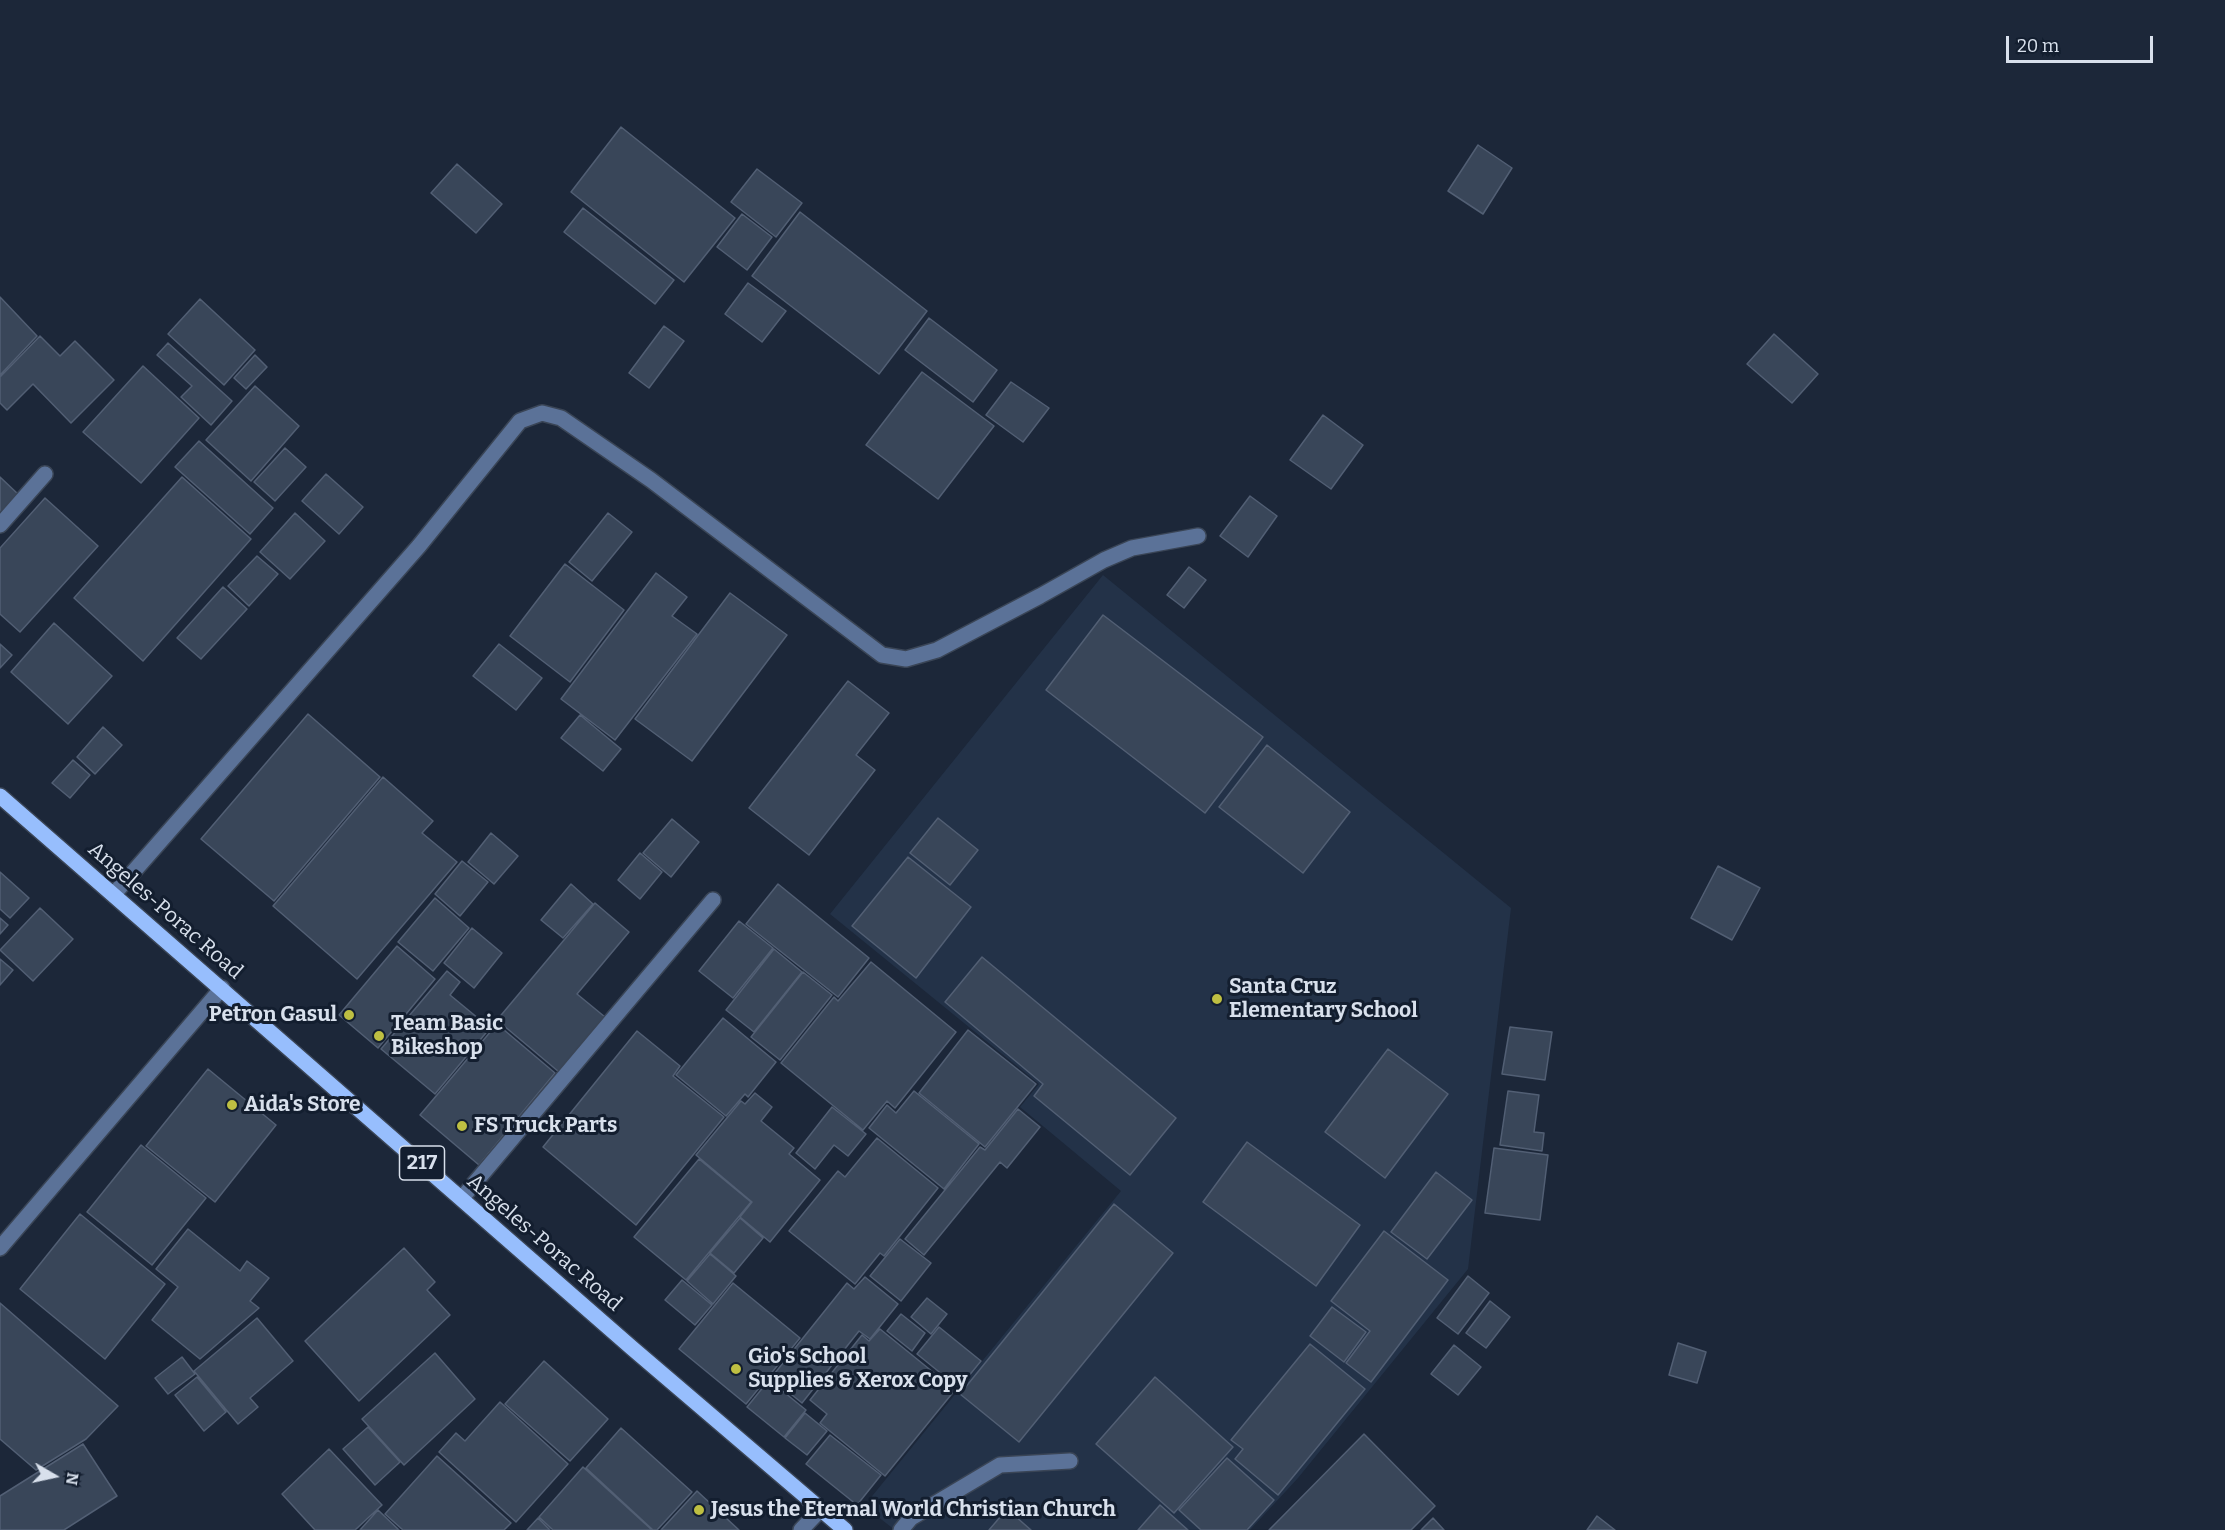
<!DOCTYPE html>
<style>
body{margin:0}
#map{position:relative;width:2225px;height:1530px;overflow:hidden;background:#1c2739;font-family:Bitter,serif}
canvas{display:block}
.north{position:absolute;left:24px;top:1446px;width:60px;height:60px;-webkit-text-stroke:4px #131e2f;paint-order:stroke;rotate:99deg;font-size:16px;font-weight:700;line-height:24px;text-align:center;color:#d8e0ec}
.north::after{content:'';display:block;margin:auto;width:21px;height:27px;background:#d8e0ec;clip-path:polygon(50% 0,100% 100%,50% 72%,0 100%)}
.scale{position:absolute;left:2006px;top:36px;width:147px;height:27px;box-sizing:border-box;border:3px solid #d8e0ec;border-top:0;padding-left:8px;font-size:18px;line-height:21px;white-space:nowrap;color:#d8e0ec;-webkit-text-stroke:4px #131e2f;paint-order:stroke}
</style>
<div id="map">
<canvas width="2225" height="1530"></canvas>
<div class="north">N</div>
<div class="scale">20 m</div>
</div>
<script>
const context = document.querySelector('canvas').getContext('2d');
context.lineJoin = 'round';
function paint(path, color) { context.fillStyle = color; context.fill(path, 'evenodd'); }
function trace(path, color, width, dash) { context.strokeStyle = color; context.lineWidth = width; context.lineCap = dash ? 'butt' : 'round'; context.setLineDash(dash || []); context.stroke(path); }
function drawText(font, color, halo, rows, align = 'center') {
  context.font = font + ' Bitter,serif'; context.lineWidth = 6; context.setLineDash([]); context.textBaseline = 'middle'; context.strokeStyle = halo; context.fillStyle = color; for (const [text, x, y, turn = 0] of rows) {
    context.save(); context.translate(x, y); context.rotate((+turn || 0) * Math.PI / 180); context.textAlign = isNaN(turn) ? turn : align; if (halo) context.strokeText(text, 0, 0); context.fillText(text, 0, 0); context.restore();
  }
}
paint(new Path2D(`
 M 1103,575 L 1511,908 L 1468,1269 L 1298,1478 L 1250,1530 L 895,1530 L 864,1506 L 1121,1191 L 1020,1107 L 1039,1084 L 830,914 Z`), '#233248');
const building = new Path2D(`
 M 621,127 L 735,218 L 684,282 L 571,192 Z
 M 1478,145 L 1512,168 L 1483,214 L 1448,191 Z
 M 457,164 L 502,204 L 476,233 L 431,193 Z
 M 757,169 L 802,203 L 776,237 L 731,202 Z
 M 583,208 L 674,280 L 655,304 L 564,232 Z
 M 800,212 L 927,311 L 879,374 L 752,276 Z
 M 742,214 L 772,237 L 747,270 L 717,247 Z
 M 748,283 L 786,311 L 762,342 L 725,314 Z
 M 0,297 L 37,336 L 0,375 Z
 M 200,299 L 255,350 L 224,385 L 168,334 Z
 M 929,318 L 997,370 L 973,402 L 905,350 Z
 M 664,326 L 684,341 L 649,388 L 629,373 Z
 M 1774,334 L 1818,374 L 1792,403 L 1747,364 Z
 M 40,336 L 60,356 L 75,341 L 114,380 L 71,423 L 33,384 L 7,410 L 0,403 L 0,377 Z
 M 168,343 L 232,401 L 211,425 L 181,397 L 192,386 L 157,355 Z
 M 255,355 L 267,367 L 246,389 L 234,378 Z
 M 143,366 L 199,418 L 141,483 L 83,432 Z
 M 922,372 L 994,426 L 938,499 L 866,445 Z
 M 1011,382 L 1049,408 L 1023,442 L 986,415 Z
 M 255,386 L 299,426 L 251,481 L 206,440 Z
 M 1323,415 L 1363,445 L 1331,489 L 1290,460 Z
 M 199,441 L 273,508 L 250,534 L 175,467 Z
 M 285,448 L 306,467 L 275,501 L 254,482 Z
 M 326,474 L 363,507 L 339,534 L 302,501 Z
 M 0,477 L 19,495 L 0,515 Z
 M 182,477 L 251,539 L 143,661 L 74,598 Z
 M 1250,496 L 1277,516 L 1248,557 L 1220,536 Z
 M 45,498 L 98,546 L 20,632 L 0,614 L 0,548 Z
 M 295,513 L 325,541 L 290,579 L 260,552 Z
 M 608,513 L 632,532 L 592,581 L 569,562 Z
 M 257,556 L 278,574 L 249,606 L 228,586 Z
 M 565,564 L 624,610 L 570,682 L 510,636 Z
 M 1189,567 L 1206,580 L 1184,608 L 1167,595 Z
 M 656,573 L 687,597 L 672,616 L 697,634 L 615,740 L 561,699 Z
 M 223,587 L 247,609 L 201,659 L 177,638 Z
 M 730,593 L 787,635 L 692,761 L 635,719 Z
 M 1103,615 L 1263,737 L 1205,813 L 1046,690 Z
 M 54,623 L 112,676 L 68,724 L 11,672 Z
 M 0,644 L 12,655 L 0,668 Z
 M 499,644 L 542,678 L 516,710 L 473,676 Z
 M 848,681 L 889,713 L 856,755 L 875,770 L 809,855 L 749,808 Z
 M 308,714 L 380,777 L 274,901 L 201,839 Z
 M 580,715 L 621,749 L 603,771 L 561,738 Z
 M 103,727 L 122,745 L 95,774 L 77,757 Z
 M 1267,745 L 1350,812 L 1303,873 L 1219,807 Z
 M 73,760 L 90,775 L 70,798 L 52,783 Z
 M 383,777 L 433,821 L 422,833 L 457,862 L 357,979 L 273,906 Z
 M 938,818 L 978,850 L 950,885 L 910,853 Z
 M 672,819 L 699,842 L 671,877 L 643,853 Z
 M 491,833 L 518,856 L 494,884 L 468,862 Z
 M 640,853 L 662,872 L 640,899 L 618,880 Z
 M 908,857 L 971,907 L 916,978 L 852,926 Z
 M 462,861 L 488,882 L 460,916 L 435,894 Z
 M 1718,866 L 1760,888 L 1732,940 L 1691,918 Z
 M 0,872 L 29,898 L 10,918 L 0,909 Z
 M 571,884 L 593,904 L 563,938 L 541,920 Z
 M 778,884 L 869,958 L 838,997 L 746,924 Z
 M 435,898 L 469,928 L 433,971 L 398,942 Z
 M 595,903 L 629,932 L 577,994 L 605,1017 L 559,1072 L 497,1020 Z
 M 40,908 L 73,939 L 33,981 L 0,950 Z
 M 0,918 L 8,925 L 0,934 Z
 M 739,921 L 773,948 L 733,998 L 699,971 Z
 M 472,928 L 502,953 L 474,988 L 444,963 Z
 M 397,946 L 435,979 L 378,1048 L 339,1015 Z
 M 774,949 L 802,972 L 754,1032 L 726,1010 Z
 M 982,957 L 1176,1118 L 1130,1175 L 1034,1096 L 1043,1084 L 945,1002 Z
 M 0,959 L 13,970 L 0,985 Z
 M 871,962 L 956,1032 L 895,1108 L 887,1101 L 863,1130 L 781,1063 L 834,997 L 838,1001 Z
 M 447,971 L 460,982 L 450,995 L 490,1028 L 435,1094 L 381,1049 Z
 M 803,972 L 832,995 L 780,1060 L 751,1037 Z
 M 723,1018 L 776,1062 L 748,1097 L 745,1094 L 726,1116 L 676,1075 Z
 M 497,1024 L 555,1073 L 479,1165 L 420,1115 Z
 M 1510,1027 L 1552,1032 L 1545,1080 L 1502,1074 Z
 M 968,1030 L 1036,1084 L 985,1147 L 919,1093 Z
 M 637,1031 L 680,1066 L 673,1076 L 724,1117 L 636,1225 L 543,1147 Z
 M 1388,1049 L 1448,1094 L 1385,1178 L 1325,1132 Z
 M 208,1069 L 276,1125 L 215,1202 L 146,1146 Z
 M 914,1091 L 979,1144 L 944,1189 L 869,1128 L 887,1105 L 896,1113 Z
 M 1508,1091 L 1539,1095 L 1534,1132 L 1544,1133 L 1542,1151 L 1500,1145 Z
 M 755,1093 L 772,1107 L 761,1121 L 794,1148 L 789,1154 L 820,1180 L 770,1242 L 740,1217 L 752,1202 L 696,1155 L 741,1101 L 745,1104 Z
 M 832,1107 L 866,1134 L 848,1156 L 834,1145 L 815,1169 L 796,1153 Z
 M 1018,1109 L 1040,1127 L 1007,1168 L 1000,1162 L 924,1255 L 905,1239 L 980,1147 L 985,1150 Z
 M 877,1138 L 938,1188 L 884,1256 L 880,1253 L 855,1284 L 789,1231 L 838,1171 L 845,1177 Z
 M 1247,1142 L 1360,1225 L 1316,1286 L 1203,1202 Z
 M 141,1145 L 206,1198 L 152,1265 L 87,1212 Z
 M 1494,1148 L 1548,1155 L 1540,1220 L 1485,1213 Z
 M 699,1159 L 751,1202 L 686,1280 L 634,1237 Z
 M 1436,1172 L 1472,1200 L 1427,1259 L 1391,1232 Z
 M 1114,1204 L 1173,1253 L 1019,1442 L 960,1394 Z
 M 80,1214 L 165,1284 L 105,1359 L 20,1289 Z
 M 740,1218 L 763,1238 L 734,1273 L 710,1253 Z
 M 188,1229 L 240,1271 L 247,1261 L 269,1278 L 250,1301 L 259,1308 L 200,1359 L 152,1320 L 178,1287 L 156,1269 Z
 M 1384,1231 L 1448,1280 L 1371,1382 L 1346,1363 L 1370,1331 L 1331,1301 Z
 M 900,1239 L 931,1263 L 901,1301 L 870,1276 Z
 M 404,1248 L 435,1282 L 427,1290 L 450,1315 L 359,1401 L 305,1341 Z
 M 710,1254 L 736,1276 L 713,1304 L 687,1281 Z
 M 1468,1276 L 1489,1293 L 1458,1334 L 1437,1318 Z
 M 865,1277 L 898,1304 L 870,1339 L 859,1331 L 802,1403 L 771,1378 L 847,1283 L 854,1289 Z
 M 682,1280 L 712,1305 L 695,1325 L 665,1300 Z
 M 733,1283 L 800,1338 L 746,1404 L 679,1349 Z
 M 927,1298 L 947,1314 L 931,1334 L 911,1317 Z
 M 1490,1301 L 1510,1317 L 1486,1348 L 1466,1333 Z
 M 0,1303 L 118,1406 L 86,1439 L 36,1470 L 0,1439 Z
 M 1332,1307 L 1366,1332 L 1344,1362 L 1310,1336 Z
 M 901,1314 L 925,1333 L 912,1351 L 887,1331 Z
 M 257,1318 L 293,1361 L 250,1398 L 258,1407 L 238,1424 L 194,1371 Z
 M 939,1327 L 981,1361 L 959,1388 L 917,1354 Z
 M 880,1329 L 955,1390 L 885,1476 L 820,1423 L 827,1414 L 810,1400 L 862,1335 L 869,1341 Z
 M 1678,1343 L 1706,1352 L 1697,1383 L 1669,1375 Z
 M 1310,1344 L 1365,1389 L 1278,1495 L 1235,1459 L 1243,1449 L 1231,1440 Z
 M 1454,1345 L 1481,1367 L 1458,1395 L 1431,1374 Z
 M 435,1353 L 475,1399 L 404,1465 L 362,1419 Z
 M 182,1357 L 195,1374 L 168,1394 L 155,1378 Z
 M 544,1361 L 608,1419 L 570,1461 L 505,1404 Z
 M 197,1377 L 226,1412 L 204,1431 L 175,1395 Z
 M 1155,1377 L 1233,1447 L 1174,1513 L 1096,1444 Z
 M 769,1380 L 806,1410 L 784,1437 L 747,1407 Z
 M 500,1402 L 568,1464 L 516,1522 L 439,1452 L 456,1433 L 465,1441 Z
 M 805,1413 L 827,1431 L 807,1455 L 785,1438 Z
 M 368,1427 L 400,1462 L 375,1485 L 343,1449 Z
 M 621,1428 L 692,1492 L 657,1530 L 653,1530 L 586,1468 Z
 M 1364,1434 L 1435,1506 L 1411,1530 L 1269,1530 Z
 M 830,1435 L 881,1475 L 857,1505 L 806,1464 Z
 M 83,1444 L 117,1496 L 64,1530 L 0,1530 L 0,1496 Z
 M 329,1449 L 382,1505 L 355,1530 L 315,1530 L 282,1494 Z
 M 437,1456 L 511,1523 L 504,1530 L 403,1530 L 385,1514 Z
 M 1227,1458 L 1274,1500 L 1247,1530 L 1201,1530 L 1179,1510 Z
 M 583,1467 L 652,1530 L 553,1530 L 539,1517 Z
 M 697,1491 L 739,1530 L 661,1530 Z
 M 1160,1505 L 1188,1530 L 1138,1530 Z
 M 1007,1509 L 1031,1530 L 989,1530 Z
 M 378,1510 L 399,1530 L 360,1530 Z
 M 1597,1516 L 1615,1530 L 1587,1530 Z
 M 538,1518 L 550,1530 L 527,1530 Z
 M 1433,1518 L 1444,1530 L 1421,1530 Z`);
paint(building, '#394659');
trace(building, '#525f74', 1.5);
const minor = new Path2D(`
 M 0,525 L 45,474
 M 114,894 L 419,546 L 520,421 L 542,413 L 561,418 L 651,480 L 882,655 L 906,659 L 937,650 L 1040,596 L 1104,560 L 1132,548 L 1198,536
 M 462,1198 L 713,900
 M 0,1248 L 222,988
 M 801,1530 L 820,1510
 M 901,1530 L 911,1518 L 1000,1465 L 1070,1461`);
const major = new Path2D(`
 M 0,796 L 632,1348 L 845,1530`);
trace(minor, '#3a4556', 18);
trace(major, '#3a4556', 18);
trace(minor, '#5b7298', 15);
trace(major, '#97befd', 15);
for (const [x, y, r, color] of [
 [1217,999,6,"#bebf42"],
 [349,1015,6,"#bebf42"],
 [379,1036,6,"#bebf42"],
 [232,1105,6,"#bebf42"],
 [462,1126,6,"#bebf42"],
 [736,1369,6,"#bebf42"],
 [699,1510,6,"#bebf42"]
]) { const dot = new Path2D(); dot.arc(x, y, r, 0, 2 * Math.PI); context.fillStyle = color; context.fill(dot); trace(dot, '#131e2f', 2); }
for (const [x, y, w] of [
 [422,1163,45]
]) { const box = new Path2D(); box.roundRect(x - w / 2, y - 17, w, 34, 4.5); context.fillStyle = '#131e2f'; context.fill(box); trace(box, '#d8e0ec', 1.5); }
drawText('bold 20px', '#d8e0ec', null, [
 ["217",422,1163]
]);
drawText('21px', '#d8e0ec', '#131e2f', [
 ["Angeles-Porac Road",165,911,41],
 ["Angeles-Porac Road",544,1243,41]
]);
drawText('bold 21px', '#d8e0ec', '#131e2f', [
 ["Santa Cruz",1229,987],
 ["Elementary School",1229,1011],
 ["Petron Gasul",337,1015,"right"],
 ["Team Basic",391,1024],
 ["Bikeshop",391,1048],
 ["Aida's Store",244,1105],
 ["FS Truck Parts",474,1126],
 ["Gio's School",748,1357],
 ["Supplies & Xerox Copy",748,1381],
 ["Jesus the Eternal World Christian Church",711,1510]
], 'left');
</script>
